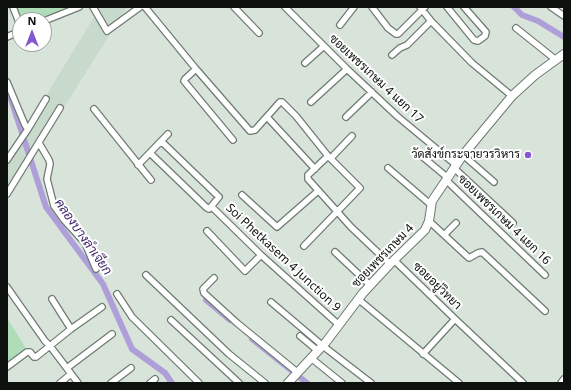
<!DOCTYPE html>
<meta charset="utf-8">
<style>
body{margin:0}
#map{position:relative;width:571px;height:390px;overflow:hidden;background:#d8e4da;font-family:"Noto Sans",sans-serif}
canvas{display:block}
.frame{position:absolute;inset:0;border:8px solid #0d110e;pointer-events:none}
.north{position:absolute;left:12px;top:12px;width:40px;height:40px;box-sizing:border-box;background:#fff;border:1px solid #9ea09f;border-radius:50%;rotate:0deg;font-size:11px;font-weight:700;line-height:16px;text-align:center;color:#0d110e}
.north::after{content:'';display:block;margin:auto;width:14px;height:18px;background:#8458d1;clip-path:polygon(50% 0,100% 100%,50% 72%,0 100%)}
</style>
<div id="map">
<canvas width="571" height="390"></canvas>
<div class="frame"></div>
<div class="north">N</div>
</div>
<script>
const context = document.querySelector('canvas').getContext('2d');
context.lineJoin = 'round';
function paint(path, color) { context.fillStyle = color; context.fill(path, 'evenodd'); }
function trace(path, color, width, dash) { context.strokeStyle = color; context.lineWidth = width; context.lineCap = dash ? 'butt' : 'round'; context.setLineDash(dash || []); context.stroke(path); }
function drawText(font, color, halo, rows, align = 'center') {
  context.font = font + ' "Noto Sans",Sarabun,sans-serif'; context.lineWidth = 4; context.setLineDash([]); context.textBaseline = 'middle'; context.strokeStyle = halo; context.fillStyle = color; for (const [text, x, y, turn = 0] of rows) {
    context.save(); context.translate(x, y); context.rotate((+turn || 0) * Math.PI / 180); context.textAlign = isNaN(turn) ? turn : align; if (halo) context.strokeText(text, 0, 0); context.fillText(text, 0, 0); context.restore();
  }
}
paint(new Path2D(`
 M 100,7 L 127,7 L 7,198 L 7,160 Z`), '#c8dacc');
paint(new Path2D(`
 M 16,7 L 73,7 L 41,20 L 21,20 Z
 M 7,318 L 27,350 L 7,365 Z`), '#afddba');
trace(new Path2D(`
 M 514,7 L 522,15 L 538,21 L 564,37
 M 10,96 L 46,207 L 103,284 L 132,349 L 165,373 L 172,383
 M 206,300 L 230,320
 M 252,339 L 307,383`), '#af9fd9', 6);
const street = new Path2D(`
 M 13,7 L 20,25
 M 93,7 L 107,31 L 140,7
 M 145,7 L 196,69 L 250,131 L 255,130 L 280,102 L 282,102 L 296,116 L 328,156 L 360,188 L 304,246
 M 234,7 L 259,33
 M 285,7 L 347,69 L 397,116 L 456,165
 M 372,7 L 388,28 L 396,34 L 398,34 L 425,7
 M 420,7 L 431,21 L 472,63 L 512,96
 M 447,7 L 474,40 L 478,41 L 485,36 L 486,32 L 464,7
 M 551,7 L 564,16
 M 44,21 L 79,7
 M 340,25 L 354,7
 M 516,28 L 556,60
 M 7,37 L 20,31
 M 392,55 L 400,48 L 407,45 L 431,21
 M 305,63 L 324,46
 M 196,69 L 185,79 L 184,81 L 233,140
 M 7,82 L 25,125 L 28,129 L 7,160
 M 311,102 L 347,69
 M 94,109 L 151,180
 M 267,117 L 315,169
 M 346,117 L 372,92
 M 28,129 L 46,99
 M 39,143 L 49,160 L 50,164 L 47,179 L 54,206 L 64,220 L 85,243 L 96,269
 M 150,153 L 207,208 L 209,209 L 219,197 L 161,141
 M 418,153 L 448,178
 M 463,155 L 494,182
 M 328,156 L 308,175 L 308,179 L 351,227 L 390,264
 M 331,158 L 352,136
 M 138,165 L 168,134
 M 388,168 L 430,204
 M 454,168 L 513,223
 M 446,180 L 545,275
 M 7,194 L 60,108
 M 242,195 L 277,227 L 318,191
 M 212,207 L 261,255 L 339,325
 M 429,221 L 469,258 L 478,253 L 482,252 L 545,311
 M 207,231 L 245,271 L 261,255
 M 445,234 L 456,223
 M 335,252 L 370,285
 M 394,260 L 455,319 L 523,383
 M 146,275 L 229,354 L 265,383
 M 214,278 L 203,289 L 204,293 L 237,323 L 297,372
 M 7,287 L 45,341 L 50,346 L 78,383
 M 117,294 L 132,317 L 199,383
 M 52,299 L 71,329
 M 358,299 L 459,383
 M 271,302 L 323,346 L 371,383
 M 171,320 L 239,383
 M 300,336 L 318,351
 M 423,354 L 455,319
 M 311,358 L 342,383
 M 7,367 L 27,352 L 30,352 L 34,357 L 36,357 L 71,329 L 102,307
 M 67,368 L 112,334
 M 60,383 L 71,374
 M 111,383 L 131,368
 M 150,383 L 155,379
 M 561,383 L 564,379`);
const secondary = new Path2D(`
 M 288,383 L 326,342 L 363,293 L 390,264 L 425,230 L 429,221 L 432,201 L 463,155 L 512,96 L 535,75 L 564,54`);
trace(street, '#6f7a71', 8);
trace(secondary, '#6f7a71', 10);
trace(street, '#fff', 5.5);
trace(secondary, '#fff', 8);
for (const [x, y, r, color] of [
 [528,155,4,"#8458d1"]
]) { const dot = new Path2D(); dot.arc(x, y, r, 0, 2 * Math.PI); context.fillStyle = color; context.fill(dot); trace(dot, '#fff', 1.5); }
drawText('12px', '#0d110e', '#fff', [
 ["ซอยเพชรเกษม 4 แยก 17",376,79,43],
 ["ซอยเพชรเกษม 4 แยก 16",504,220,44],
 ["ซอยเพชรเกษม 4",383,256,-46],
 ["Soi Phetkasem 4 Junction 9",283,258,43],
 ["ซอยอยู่วิทยา",437,286,44]
]);
drawText('12px', '#0d110e', '#fff', [
 ["วัดสังข์กระจายวรวิหาร",520,155]
], 'right');
drawText('italic 13px', '#41286c', '#fff', [
 ["คลองบางลำเจียก",83,237,55]
]);
</script>
